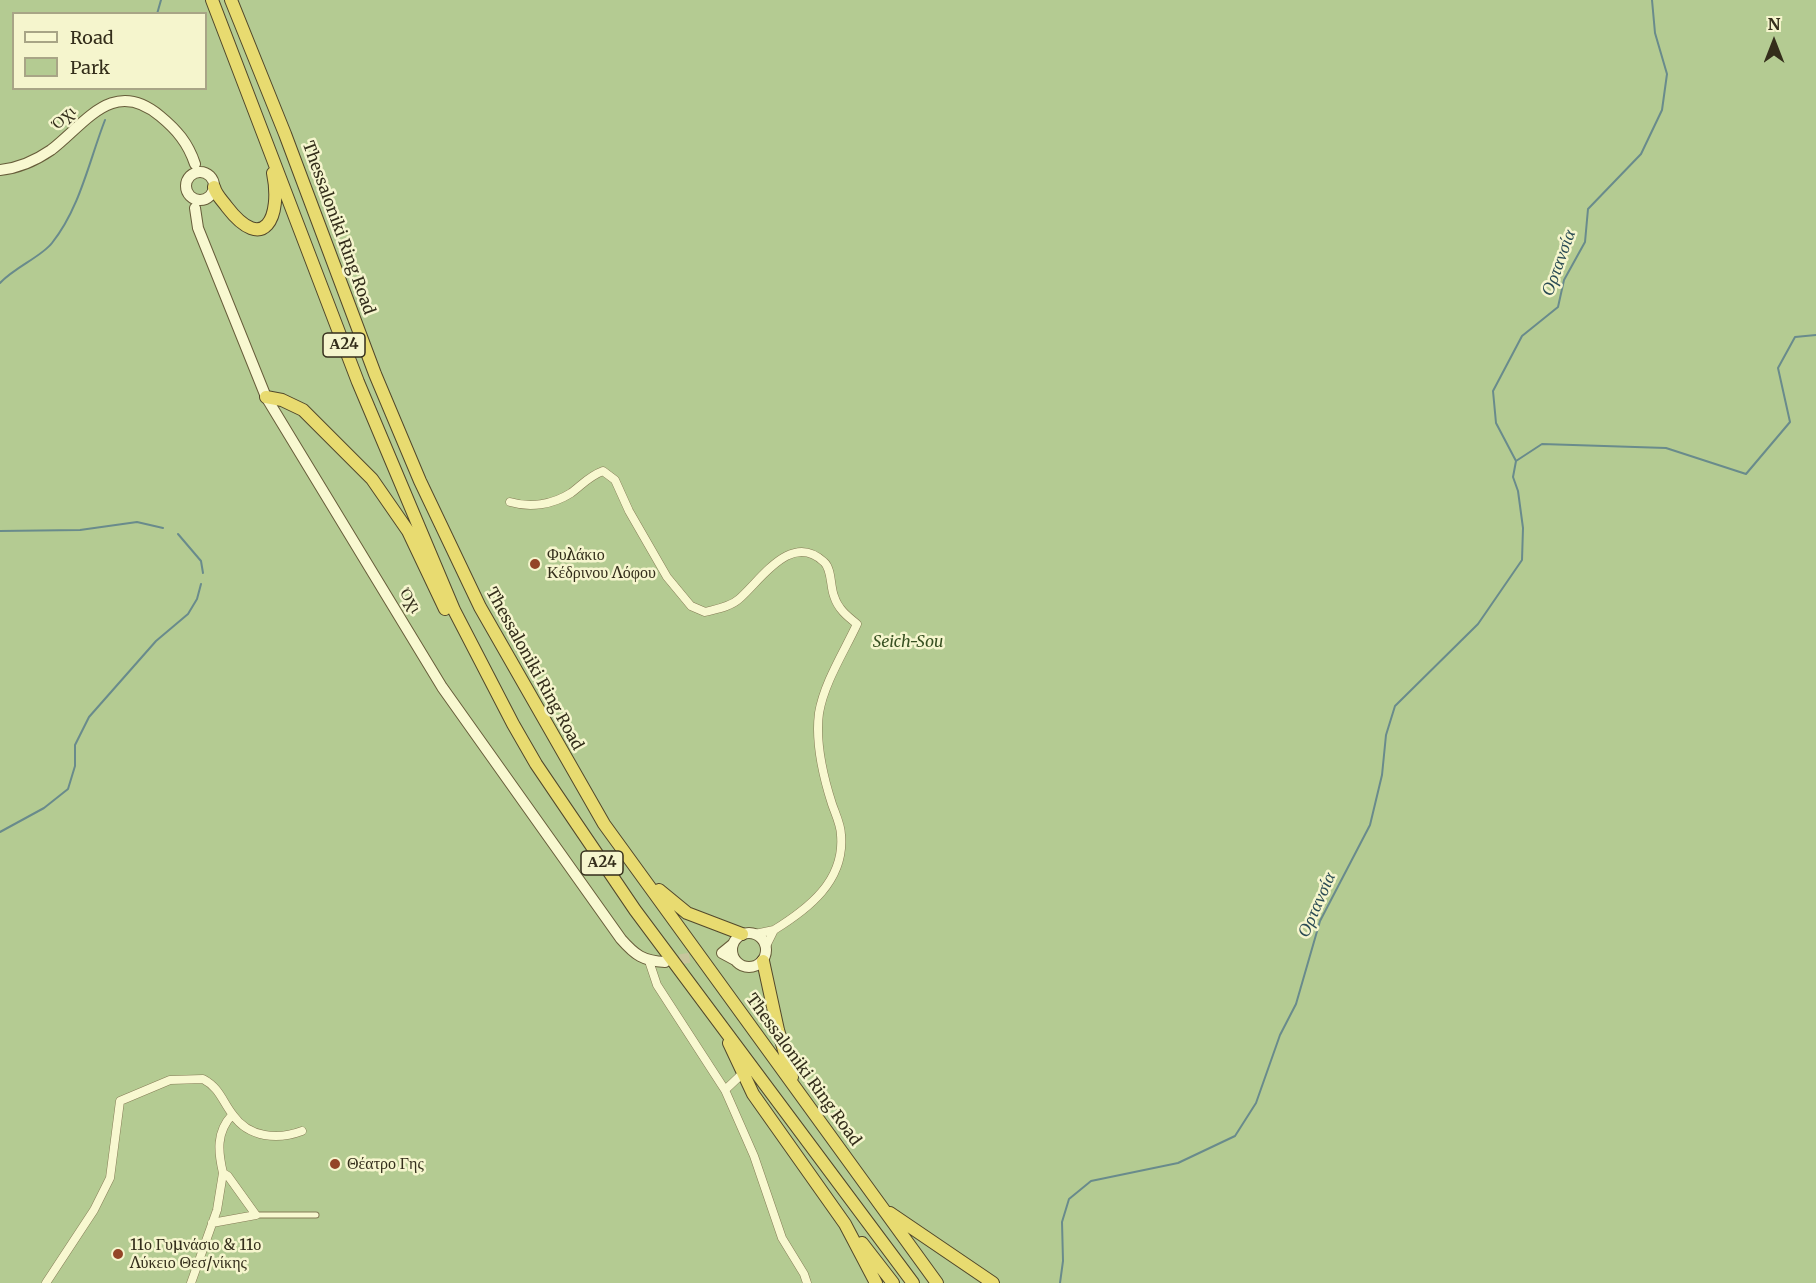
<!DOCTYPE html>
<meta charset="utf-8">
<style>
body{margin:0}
#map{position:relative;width:1816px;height:1283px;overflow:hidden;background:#edecbd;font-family:Merriweather,serif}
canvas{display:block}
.legend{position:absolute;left:12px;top:12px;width:195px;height:78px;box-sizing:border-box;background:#f5f5cd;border:2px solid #a8a586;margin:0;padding:8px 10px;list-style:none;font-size:18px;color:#342e1b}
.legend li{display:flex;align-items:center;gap:12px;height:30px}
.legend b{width:30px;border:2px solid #a8a586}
.north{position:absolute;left:1744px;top:12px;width:60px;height:60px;-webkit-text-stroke:4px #f5f5cd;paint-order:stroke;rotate:0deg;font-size:16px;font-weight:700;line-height:24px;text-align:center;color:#342e1b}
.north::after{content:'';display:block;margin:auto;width:21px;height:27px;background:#342e1b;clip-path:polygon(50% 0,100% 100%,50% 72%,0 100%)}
</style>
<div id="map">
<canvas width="1816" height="1283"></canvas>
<ul class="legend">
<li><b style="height:8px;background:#f8f8d0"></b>Road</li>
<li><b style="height:16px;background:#b4cb92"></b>Park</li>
</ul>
<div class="north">N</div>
</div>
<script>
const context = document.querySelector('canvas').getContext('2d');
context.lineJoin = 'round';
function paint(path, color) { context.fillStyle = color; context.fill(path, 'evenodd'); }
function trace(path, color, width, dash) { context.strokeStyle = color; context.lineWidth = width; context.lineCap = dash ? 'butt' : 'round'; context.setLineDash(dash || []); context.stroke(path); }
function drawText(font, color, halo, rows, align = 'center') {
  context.font = font + ' Merriweather,serif'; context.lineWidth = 5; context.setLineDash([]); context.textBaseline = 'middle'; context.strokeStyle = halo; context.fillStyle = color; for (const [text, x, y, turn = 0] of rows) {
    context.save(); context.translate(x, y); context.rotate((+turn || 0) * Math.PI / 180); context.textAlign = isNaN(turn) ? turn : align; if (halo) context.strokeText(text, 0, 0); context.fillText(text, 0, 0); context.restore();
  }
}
paint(new Path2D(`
 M 0,0 L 1816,0 L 1816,1283 L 0,1283 ZM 14,14 L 206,14 L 206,88 L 14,88 Z`), '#b4cb92');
trace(new Path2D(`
 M 157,14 L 161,0
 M 0,283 C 15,267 41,257 52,243 C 80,208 89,161 105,120
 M 1516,461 L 1496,423 L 1493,391 L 1522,336 L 1558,307 L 1564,280 L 1585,242 L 1588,209 L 1641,154 L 1662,110 L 1667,74 L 1655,33 L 1652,0
 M 0,531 L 80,530 L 137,522 L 163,528
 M 178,534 L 201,561 L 203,573
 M 0,832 L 44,808 L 68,789 L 75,766 L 75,745 L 89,717 L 156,641 L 188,614 L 197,599 L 201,584
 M 1060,1283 L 1063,1261 L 1062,1222 L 1069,1199 L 1091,1181 L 1178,1163 L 1235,1136 L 1256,1103 L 1280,1035 L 1296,1004 L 1320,921 L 1370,825 L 1382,775 L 1386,735 L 1395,706 L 1478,624 L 1522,560 L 1523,528 L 1518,491 L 1513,477 L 1516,461 L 1542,444 L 1666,448 L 1746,474 L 1790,422 L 1778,368 L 1795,337 L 1816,335`), '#698b8c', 2);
trace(new Path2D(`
 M 665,962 L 706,955`), '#c8c69d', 10, [10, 5]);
const pedestrian = new Path2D(`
 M 256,1215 L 316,1215`);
const minor = new Path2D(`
 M 510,502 C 530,508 552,505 571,493 C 582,485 589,476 603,471 L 615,480 L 629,511 L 667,577 L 691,606 L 705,612 C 716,609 730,607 739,599 C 761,580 791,531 824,562 C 832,569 830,586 834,596 C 838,609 847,616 857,624 C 844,652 824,683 819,713 C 815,743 823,776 832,804 C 835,813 841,825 841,835 C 845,881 808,909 774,930
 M 755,934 L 774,930 L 766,946
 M 649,961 L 657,985 L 725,1090 L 754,1156 L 782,1238 L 804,1274 L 807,1283
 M 725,1090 L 742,1074
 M 212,1223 L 256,1215 L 228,1176 L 223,1173 C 218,1152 216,1132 232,1115
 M 46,1283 L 94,1210 L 110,1178 L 120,1101 L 170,1080 L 203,1079 C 220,1088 222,1101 233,1115 C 249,1138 278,1140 302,1131
 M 191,1283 L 217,1210 L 223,1173`);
const secondary = new Path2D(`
 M 0,170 C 20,168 35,161 51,150 C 86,123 113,77 160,116 C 177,130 188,143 195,164
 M186 186a14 14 0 1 1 28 0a14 14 0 1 1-28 0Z
 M 195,208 L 198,228 L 266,397 L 442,687 L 621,939 C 635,955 643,961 665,962
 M732 950a17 17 0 1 1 34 0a17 17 0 1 1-34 0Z
 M 733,944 L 722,953 L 735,960`);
const trunk = new Path2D(`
 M 212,0 L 358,382 L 454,610 L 513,724 L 536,764 L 635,910 L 913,1283
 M 231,0 L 285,134 L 375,374 L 420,481 L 480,607 L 604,824 L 937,1283
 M 214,187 C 216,195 222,200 227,207 C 264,255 282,217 273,173
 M 266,397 L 282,400 L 303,410 L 372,479 L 408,531 L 445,609
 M 659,890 L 687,913 L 742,934
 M 763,961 L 778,1030 L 792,1077
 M 729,1043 L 753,1094 L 845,1224 L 876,1283
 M 890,1213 L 993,1283
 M 862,1243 L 893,1283`);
trace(pedestrian, '#857c56', 7);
trace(minor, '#857c56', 9);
trace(secondary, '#675d3a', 12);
trace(trunk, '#52482b', 14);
trace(pedestrian, '#f8f8d0', 5);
trace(minor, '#f8f8d0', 8);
trace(secondary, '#f8f8d0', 10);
trace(trunk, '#e8db70', 12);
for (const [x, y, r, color] of [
 [535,564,6,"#944527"],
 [335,1164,6,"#944527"],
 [118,1254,6,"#944527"]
]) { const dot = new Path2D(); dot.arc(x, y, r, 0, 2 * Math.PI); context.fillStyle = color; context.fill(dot); trace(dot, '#f5f5cd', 2); }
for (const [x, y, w] of [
 [344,345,42],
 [602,863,42]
]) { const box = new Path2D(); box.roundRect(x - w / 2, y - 12, w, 24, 4.5); context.fillStyle = '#f5f5cd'; context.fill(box); trace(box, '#342e1b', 1.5); }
drawText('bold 15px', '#342e1b', null, [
 ["Α24",344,345],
 ["Α24",602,863]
]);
drawText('16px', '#342e1b', '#f5f5cd', [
 ["Όχι",64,118,-43],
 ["Thessaloniki Ring Road",338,228,70],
 ["Όχι",410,601,59],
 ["Thessaloniki Ring Road",534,669,61],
 ["Thessaloniki Ring Road",803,1070,54]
]);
drawText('16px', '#342e1b', '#f5f5cd', [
 ["Φυλάκιο",547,555],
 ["Κέδρινου Λόφου",547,573],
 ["Θέατρο Γης",347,1164],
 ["11ο Γυμνάσιο & 11ο",130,1245],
 ["Λύκειο Θεσ/νίκης",130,1263]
], 'left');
drawText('italic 16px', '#385122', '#f5f5cd', [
 ["Seich-Sou",908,642]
]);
drawText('italic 18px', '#2a4b54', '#f5f5cd', [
 ["Ορτανσία",1559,263,-70],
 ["Ορτανσία",1317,905,-66]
]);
</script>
